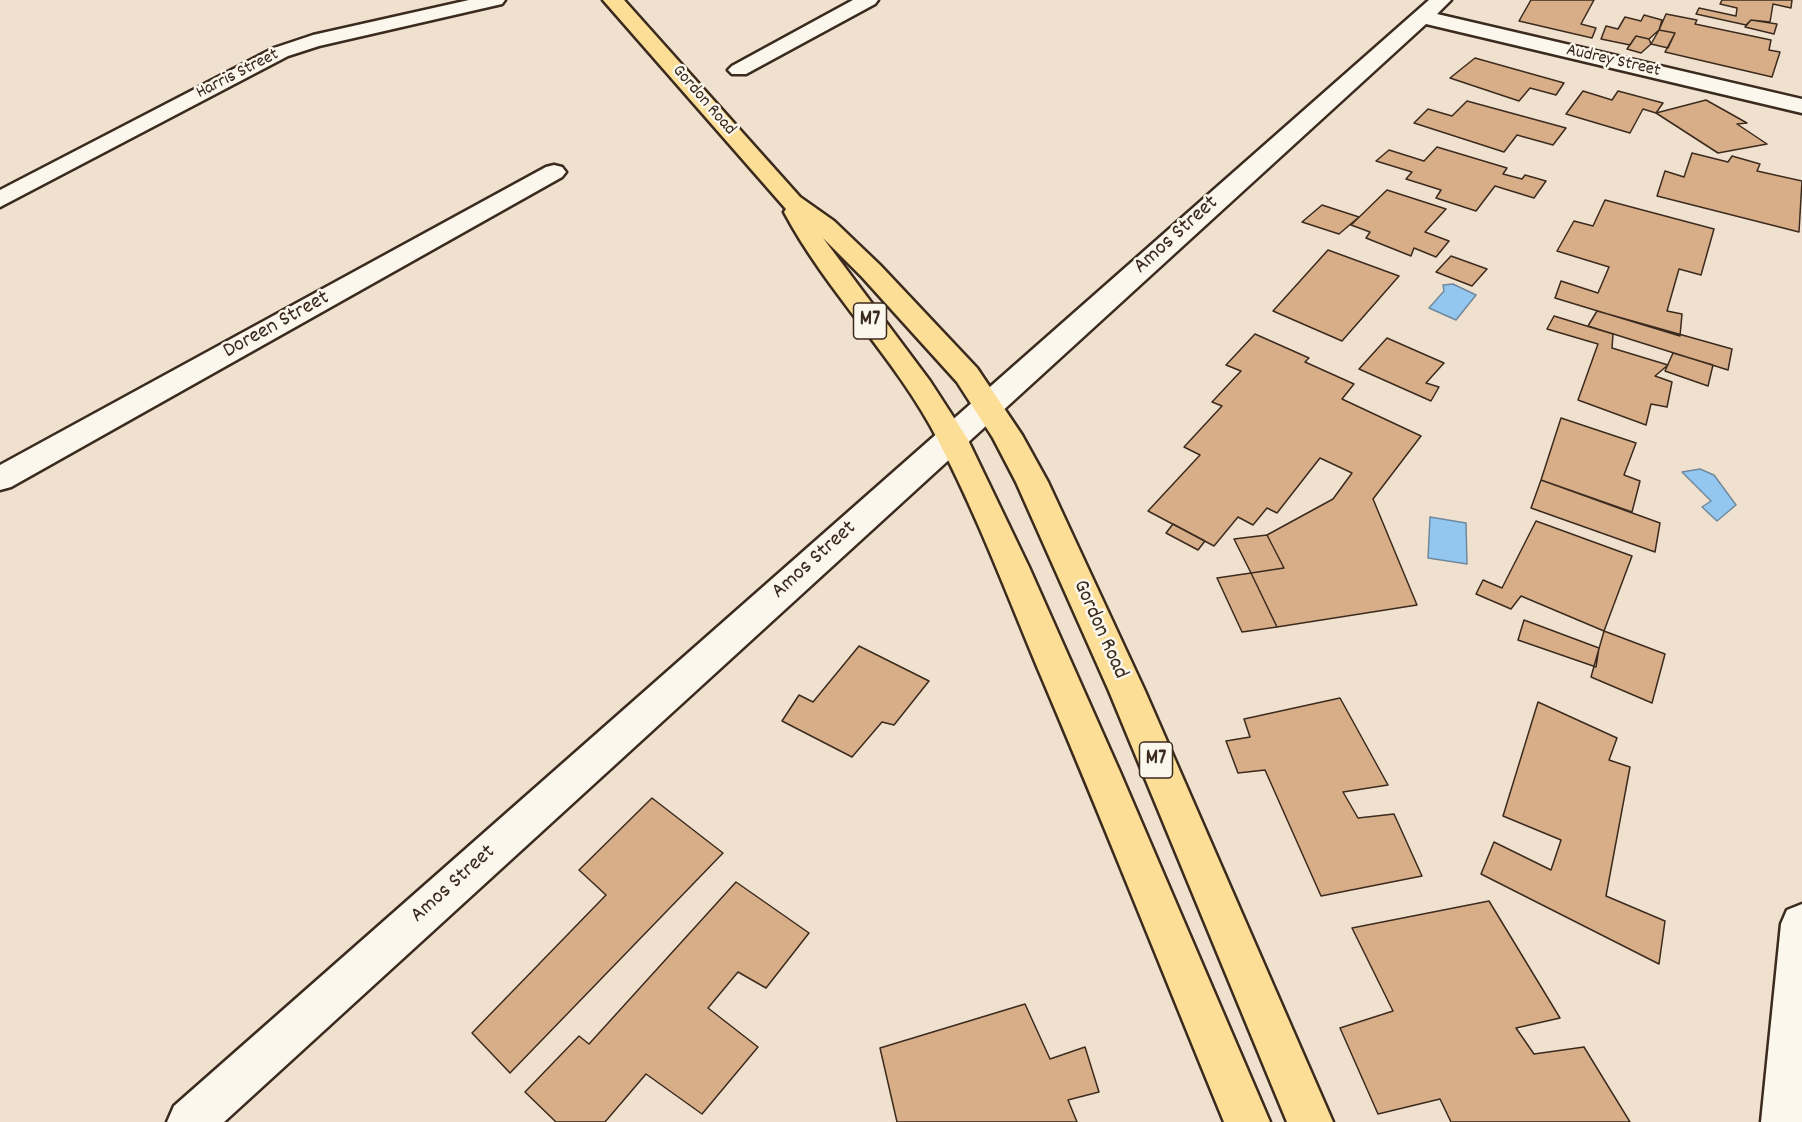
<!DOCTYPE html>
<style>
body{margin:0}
canvas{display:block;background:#f0e1ce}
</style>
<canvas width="1802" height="1122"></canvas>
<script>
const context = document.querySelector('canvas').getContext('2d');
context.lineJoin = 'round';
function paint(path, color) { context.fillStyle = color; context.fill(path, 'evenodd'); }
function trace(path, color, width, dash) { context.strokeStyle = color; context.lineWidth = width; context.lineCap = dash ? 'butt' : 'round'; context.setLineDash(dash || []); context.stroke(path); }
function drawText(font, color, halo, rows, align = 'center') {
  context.font = font + ' Dekko,sans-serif'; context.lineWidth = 5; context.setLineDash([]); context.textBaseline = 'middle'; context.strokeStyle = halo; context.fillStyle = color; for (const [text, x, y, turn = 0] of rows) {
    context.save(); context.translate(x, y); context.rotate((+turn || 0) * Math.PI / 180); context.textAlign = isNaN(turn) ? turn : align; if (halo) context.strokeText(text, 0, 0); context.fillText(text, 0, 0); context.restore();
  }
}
const water = new Path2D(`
 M 1453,284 L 1476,295 L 1456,320 L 1429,308 L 1444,291 L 1443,285 Z
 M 1700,469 L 1714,475 L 1736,505 L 1717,521 L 1702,507 L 1711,501 L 1682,472 Z
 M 1430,517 L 1466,523 L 1467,564 L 1428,558 Z`);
paint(water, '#93c7f0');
trace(water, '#70889c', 1.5);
const building = new Path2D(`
 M 1531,0 L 1594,0 L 1581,24 L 1596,28 L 1592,38 L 1519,21 Z
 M 1722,0 L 1792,0 L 1791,8 L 1773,4 L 1770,22 L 1751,20 L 1746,25 L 1696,14 L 1699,8 L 1736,16 L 1737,8 L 1720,4 Z
 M 1666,14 L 1697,20 L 1695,24 L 1771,40 L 1769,50 L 1780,52 L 1772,77 L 1665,52 L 1675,33 L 1659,30 Z
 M 1644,15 L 1662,20 L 1659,30 L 1649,39 L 1636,36 L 1630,45 L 1601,39 L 1606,26 L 1618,29 L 1625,17 L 1641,21 Z
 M 1751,20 L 1777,24 L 1774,34 L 1745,27 Z
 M 1659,30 L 1675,33 L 1668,48 L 1651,44 Z
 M 1636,36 L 1649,39 L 1651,44 L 1641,53 L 1627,49 Z
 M 1475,58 L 1564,83 L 1556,95 L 1530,88 L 1519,101 L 1450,78 Z
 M 1583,91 L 1612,100 L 1618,91 L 1663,103 L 1656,113 L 1643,109 L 1630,133 L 1566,114 Z
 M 1706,100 L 1747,123 L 1737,124 L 1767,144 L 1718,153 L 1656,113 Z
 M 1467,101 L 1566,128 L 1553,145 L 1517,135 L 1504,152 L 1414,123 L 1428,109 L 1452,116 Z
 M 1437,147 L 1507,168 L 1503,174 L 1522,179 L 1525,175 L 1546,181 L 1534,198 L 1495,186 L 1476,211 L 1436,198 L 1441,190 L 1406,179 L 1412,172 L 1376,161 L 1389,150 L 1424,161 Z
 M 1692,153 L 1728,162 L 1732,156 L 1760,164 L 1757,171 L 1802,181 L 1799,232 L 1657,196 L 1665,171 L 1684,177 Z
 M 1387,190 L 1446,209 L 1425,232 L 1449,241 L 1436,257 L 1414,248 L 1411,256 L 1366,238 L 1370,232 L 1351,225 Z
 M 1605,200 L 1714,229 L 1701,275 L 1679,269 L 1667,311 L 1682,314 L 1680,336 L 1555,298 L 1561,281 L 1598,293 L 1609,267 L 1557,251 L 1574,221 L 1593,226 Z
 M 1322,205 L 1359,217 L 1339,234 L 1302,222 Z
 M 1328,250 L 1399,276 L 1342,341 L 1273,311 Z
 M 1451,256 L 1487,269 L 1472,286 L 1436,272 Z
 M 1597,311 L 1732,349 L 1728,370 L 1588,326 Z
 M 1554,316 L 1613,334 L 1612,348 L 1668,365 L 1655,376 L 1672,382 L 1667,407 L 1651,404 L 1646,425 L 1578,400 L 1598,344 L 1547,329 Z
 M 1255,334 L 1309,358 L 1305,362 L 1354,384 L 1342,399 L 1421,436 L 1373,499 L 1417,605 L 1277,627 L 1251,573 L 1284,568 L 1267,535 L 1333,499 L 1352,473 L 1320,458 L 1277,513 L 1267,508 L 1253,525 L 1238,517 L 1214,546 L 1148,511 L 1200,455 L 1184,447 L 1222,406 L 1212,402 L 1241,371 L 1226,365 Z
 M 1387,338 L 1444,363 L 1426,383 L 1439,387 L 1431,401 L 1359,369 Z
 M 1673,353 L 1713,365 L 1708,386 L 1665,371 Z
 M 1561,418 L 1636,443 L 1624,475 L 1640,481 L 1632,512 L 1541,480 Z
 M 1541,480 L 1660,523 L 1655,552 L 1531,508 Z
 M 1536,521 L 1632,556 L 1604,631 L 1521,596 L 1511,609 L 1476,594 L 1483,580 L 1502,588 Z
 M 1173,524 L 1205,541 L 1198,550 L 1166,533 Z
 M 1267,535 L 1284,568 L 1251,573 L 1234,539 Z
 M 1251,573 L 1277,627 L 1242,632 L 1217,578 Z
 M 1524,620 L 1599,648 L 1596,667 L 1518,640 Z
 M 1604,631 L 1665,654 L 1652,703 L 1591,677 Z
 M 859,646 L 929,681 L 894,725 L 882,722 L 852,757 L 782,721 L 799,695 L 813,702 Z
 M 1340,698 L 1388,785 L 1343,792 L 1358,818 L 1394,814 L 1422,876 L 1321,896 L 1265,770 L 1238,773 L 1226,741 L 1250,737 L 1244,719 Z
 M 1538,702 L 1617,738 L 1609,760 L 1630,767 L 1606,896 L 1665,921 L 1659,964 L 1481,874 L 1494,842 L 1551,870 L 1561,840 L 1503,816 Z
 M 652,798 L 723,853 L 510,1073 L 472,1033 L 606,895 L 579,870 Z
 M 736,882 L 809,933 L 766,988 L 738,972 L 708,1008 L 758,1047 L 702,1114 L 646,1074 L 605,1122 L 556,1122 L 525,1092 L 579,1036 L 589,1044 Z
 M 1489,901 L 1560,1018 L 1516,1028 L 1534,1054 L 1584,1047 L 1630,1122 L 1451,1122 L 1440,1099 L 1378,1114 L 1340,1028 L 1393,1011 L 1352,928 Z
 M 1025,1004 L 1050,1059 L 1085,1047 L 1099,1092 L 1068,1100 L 1077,1122 L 897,1122 L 880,1048 Z`);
paint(building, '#d8ae89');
trace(building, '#3b2a1e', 1.5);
const minor = new Path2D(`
 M 469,0 L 505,0 L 502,4 L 319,46 L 288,56 L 0,207 L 0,190 L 274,48 L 313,35 Z
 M 853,0 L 878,0 L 875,4 L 746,74 L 732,74 L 728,70 L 732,66 Z
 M 1429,0 L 1451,0 L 1437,14 L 1802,99 L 1802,113 L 1426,24 L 224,1122 L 167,1122 L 174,1106 Z
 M 554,165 L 562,167 L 566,172 L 562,177 L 11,487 L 0,490 L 0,465 L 546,167 Z
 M 1802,904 L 1802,1122 L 1761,1122 L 1781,924 L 1787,910 Z`);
const primary = new Path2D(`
 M 603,0 L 624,0 L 800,197 L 834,221 L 880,265 L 977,368 L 1022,435 L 1048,482 L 1145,691 L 1333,1122 L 1287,1122 L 1109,691 L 1016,482 L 993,438 L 957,382 L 862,277 L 823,238 L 930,381 L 967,438 L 1029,567 L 1120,772 L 1270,1122 L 1224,1122 C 1162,971 1102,819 1038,669 C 1006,592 976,513 938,440 C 896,358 827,293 784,212 L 786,209 Z`);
trace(minor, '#3b2a1e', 5);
trace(primary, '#3b2a1e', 5);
paint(minor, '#fbf7ec');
paint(primary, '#fcde96');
drawText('18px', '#3b2a1e', '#fbf7ec', [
 ["Audrey Street",1613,62,13],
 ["Harris Street",238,75,-27],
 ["Gordon Road",703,101,49]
]);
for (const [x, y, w] of [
 [870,321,33],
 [1156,760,33]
]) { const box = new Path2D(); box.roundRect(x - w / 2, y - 18, w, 36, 4.5); context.fillStyle = '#fbf7ec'; context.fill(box); trace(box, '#3b2a1e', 1.5); }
drawText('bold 21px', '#3b2a1e', null, [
 ["M7",870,321],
 ["M7",1156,760]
]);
drawText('22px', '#3b2a1e', '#fbf7ec', [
 ["Amos Street",1177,236,-42],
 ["Doreen Street",277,326,-29],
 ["Amos Street",815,561,-42],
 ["Gordon Road",1099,630,66],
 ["Amos Street",454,885,-42]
]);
</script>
